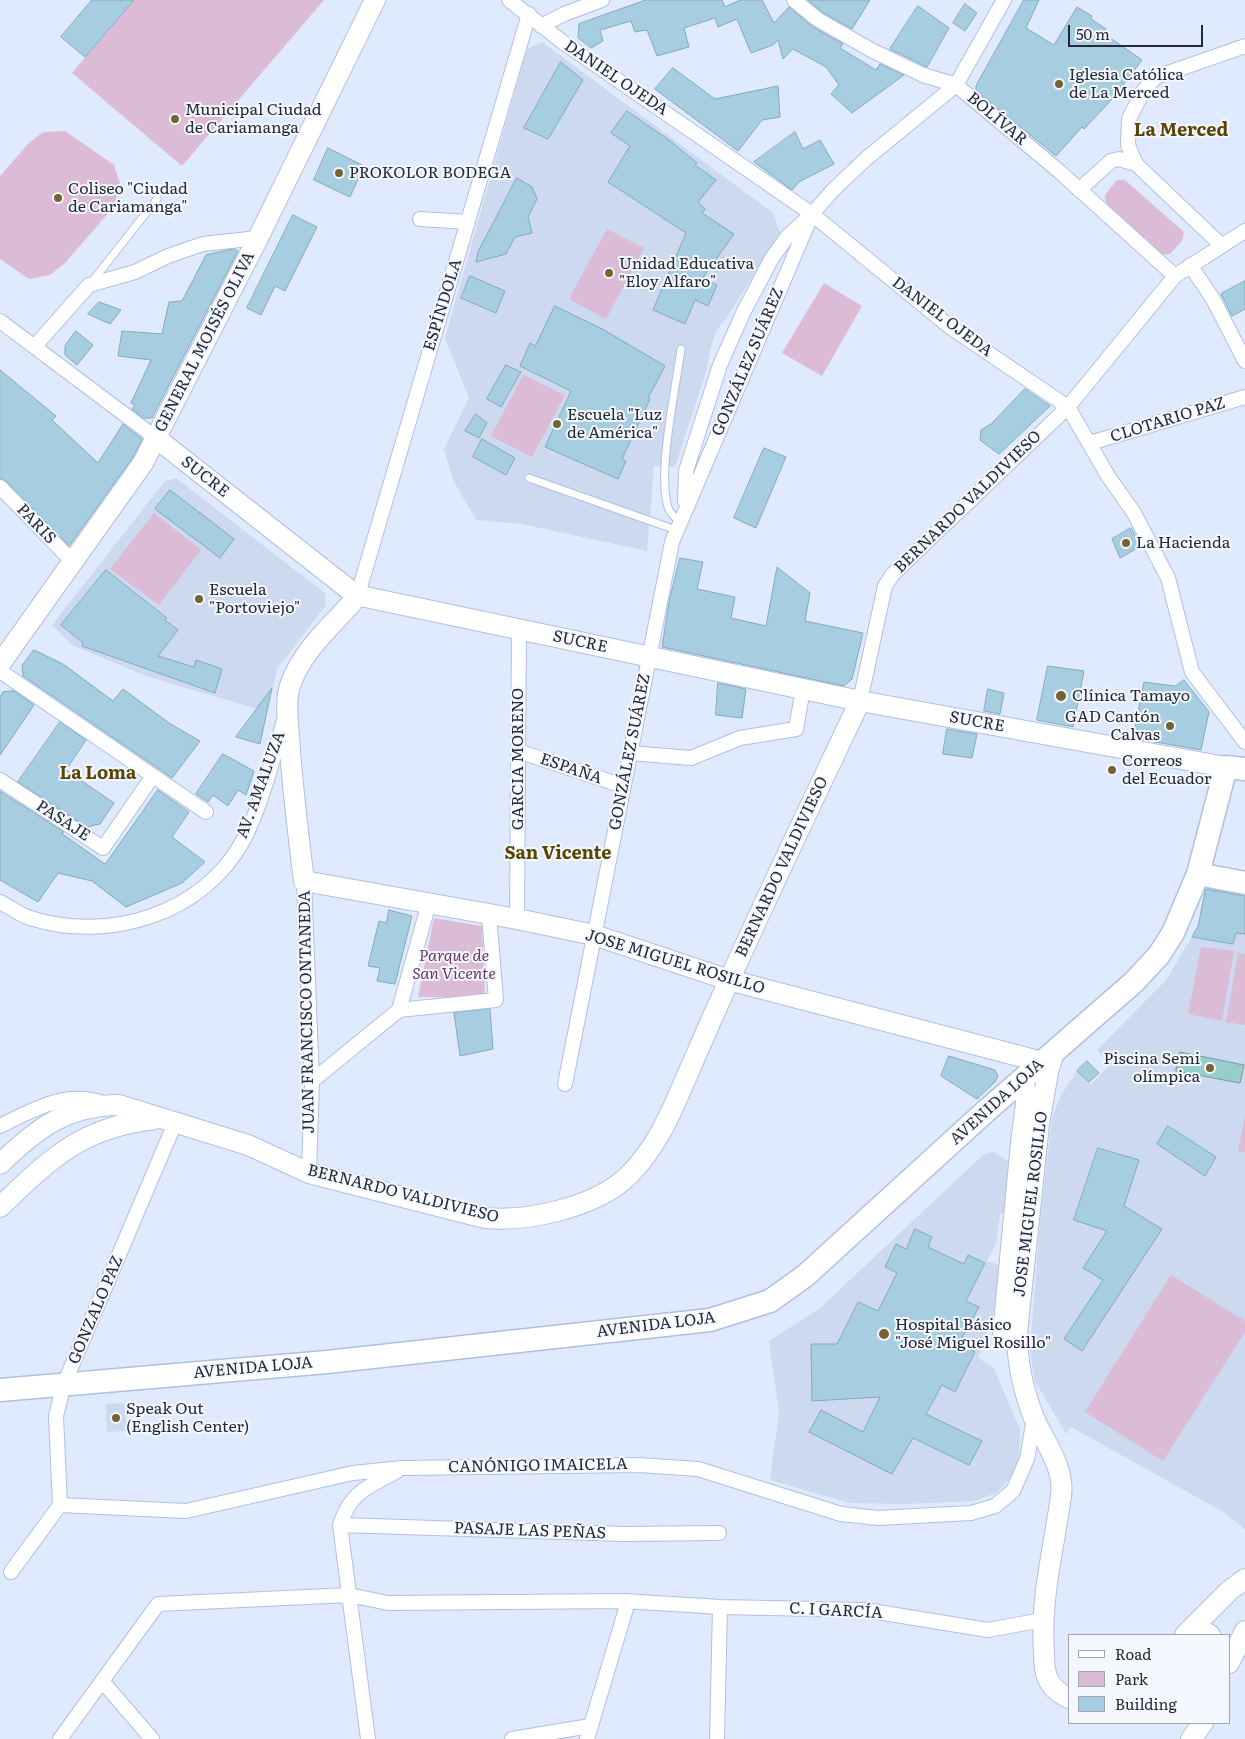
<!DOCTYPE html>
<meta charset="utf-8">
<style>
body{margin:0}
#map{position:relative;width:1245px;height:1739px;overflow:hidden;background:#e0eafe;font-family:Literata,serif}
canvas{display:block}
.legend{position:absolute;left:1068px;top:1634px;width:162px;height:90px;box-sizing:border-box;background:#f4f7fe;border:1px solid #a0a5ae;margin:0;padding:6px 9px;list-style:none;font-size:15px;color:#232a36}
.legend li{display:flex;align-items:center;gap:10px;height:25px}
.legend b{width:25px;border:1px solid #a0a5ae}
.scale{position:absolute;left:1068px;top:25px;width:135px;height:22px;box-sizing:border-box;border:2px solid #232a36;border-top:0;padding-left:6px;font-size:15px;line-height:18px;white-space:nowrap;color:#232a36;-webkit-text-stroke:4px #f4f7fe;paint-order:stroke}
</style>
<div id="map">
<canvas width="1245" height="1739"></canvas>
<ul class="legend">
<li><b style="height:6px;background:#fff"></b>Road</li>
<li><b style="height:14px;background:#dbbbd5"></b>Park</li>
<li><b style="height:14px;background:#a7cee0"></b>Building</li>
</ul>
<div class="scale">50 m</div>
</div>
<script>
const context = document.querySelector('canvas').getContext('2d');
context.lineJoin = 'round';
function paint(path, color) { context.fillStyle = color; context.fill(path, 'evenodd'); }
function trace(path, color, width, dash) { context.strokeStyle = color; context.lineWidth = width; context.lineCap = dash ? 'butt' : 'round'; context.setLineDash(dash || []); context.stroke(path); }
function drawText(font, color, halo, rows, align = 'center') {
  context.font = font + ' Literata,serif'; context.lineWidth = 4; context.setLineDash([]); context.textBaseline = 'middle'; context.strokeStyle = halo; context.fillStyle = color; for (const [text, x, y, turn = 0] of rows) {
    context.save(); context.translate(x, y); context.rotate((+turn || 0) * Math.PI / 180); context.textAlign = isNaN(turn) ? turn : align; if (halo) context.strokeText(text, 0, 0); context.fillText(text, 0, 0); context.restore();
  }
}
paint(new Path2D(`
 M 542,42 L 773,213 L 780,232 L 730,313 L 717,330 L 711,346 L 706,372 L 675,467 L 654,466 L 647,551 L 522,524 L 476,520 L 453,480 L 444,449 L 469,398 L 445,338 L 527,49 Z
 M 176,478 L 325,593 L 326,605 L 277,669 L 267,712 L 146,676 L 72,645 L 52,625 L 165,481 Z
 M 1205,889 L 1245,896 L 1245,1530 L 1225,1513 L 1071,1427 L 1066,1434 L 1035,1381 L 1030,1351 L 1040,1222 L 1052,1117 L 1061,1095 L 1077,1071 L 1091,1084 L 1111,1064 L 1097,1050 L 1167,979 L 1198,926 Z
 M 994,1152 L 1008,1161 L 1005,1212 L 1000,1215 L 996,1243 L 987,1261 L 1003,1266 L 997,1303 L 978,1358 L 993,1367 L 1020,1429 L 1019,1461 L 1011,1478 L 996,1493 L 975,1501 L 906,1504 L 849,1503 L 770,1480 L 779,1412 L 769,1341 L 820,1308 L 984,1154 Z
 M 124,1403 L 127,1431 L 107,1432 L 106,1404 Z`), '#ccd9ef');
paint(new Path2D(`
 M 134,0 L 324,0 L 182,166 L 72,73 Z
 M 65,131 L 114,165 L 121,187 L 111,210 L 65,263 L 50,275 L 29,279 L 0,259 L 0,176 L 29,143 L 43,132 Z
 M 1117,180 L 1125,180 L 1184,232 L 1182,241 L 1170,254 L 1162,254 L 1106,203 L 1105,195 Z
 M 607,229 L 644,248 L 606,319 L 569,299 Z
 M 824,283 L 862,306 L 822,376 L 782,353 Z
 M 523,375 L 565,395 L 532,457 L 491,436 Z
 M 154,513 L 201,550 L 159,605 L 110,569 Z
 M 434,918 L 482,926 L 485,997 L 418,997 Z
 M 1201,947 L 1234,951 L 1222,1021 L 1188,1014 Z
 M 1238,953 L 1245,954 L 1245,1025 L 1226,1022 Z
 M 1245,1116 L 1245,1152 L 1238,1151 Z
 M 1171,1275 L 1245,1321 L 1245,1332 L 1163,1461 L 1085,1412 Z`), '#dbbbd5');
const water = new Path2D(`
 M 1180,1052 L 1244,1065 L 1240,1083 L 1176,1071 Z`);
paint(water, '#97cecc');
trace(water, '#749d9f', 1);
const building = new Path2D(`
 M 92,0 L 134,0 L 85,57 L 61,37 Z
 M 646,0 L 722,0 L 725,7 L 740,0 L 762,0 L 774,23 L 789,7 L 813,27 L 843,44 L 840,48 L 876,70 L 880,64 L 904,75 L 852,113 L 831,94 L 839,85 L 826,67 L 793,49 L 783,59 L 778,40 L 773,45 L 751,53 L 737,19 L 718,27 L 715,18 L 684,28 L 689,47 L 657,56 L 647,30 L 635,32 L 631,21 L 600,30 L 603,41 L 591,48 L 578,38 L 579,24 Z
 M 808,0 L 870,0 L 852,29 L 822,12 Z
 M 1024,0 L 1039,0 L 1026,28 L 1054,45 L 1077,7 L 1092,16 L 1091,19 L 1106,29 L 1103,33 L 1142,60 L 1113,98 L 1084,129 L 1082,127 L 1056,156 L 976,91 L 976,86 Z
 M 965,4 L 977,13 L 965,31 L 953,23 Z
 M 918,6 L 949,28 L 927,67 L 890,49 Z
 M 561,62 L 583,80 L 548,139 L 524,128 Z
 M 673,68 L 715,99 L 778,86 L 780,117 L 762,120 L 738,151 L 655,89 Z
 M 627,111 L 669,140 L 697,163 L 695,165 L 716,180 L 698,202 L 705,209 L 702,213 L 734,234 L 702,279 L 717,285 L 708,306 L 695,300 L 685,324 L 653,310 L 686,233 L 608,182 L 630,146 L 611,133 Z
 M 795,132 L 803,149 L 820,140 L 834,164 L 799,182 L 792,190 L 754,162 Z
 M 328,148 L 364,166 L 350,197 L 314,180 Z
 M 517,178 L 532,187 L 537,199 L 528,217 L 532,233 L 515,237 L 506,254 L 476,262 L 478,252 Z
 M 293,215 L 317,227 L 285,291 L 275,286 L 261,315 L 247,308 Z
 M 234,249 L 238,251 L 152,418 L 143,418 L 132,409 L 135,405 L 131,403 L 151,360 L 118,356 L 122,331 L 162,334 L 169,302 L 182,301 L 206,255 Z
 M 470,276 L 505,291 L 496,313 L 461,298 Z
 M 1245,281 L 1245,309 L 1232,316 L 1221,294 Z
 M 99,302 L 121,310 L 110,324 L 88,314 Z
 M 555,306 L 604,330 L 665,366 L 648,398 L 650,399 L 622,459 L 626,461 L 618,479 L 545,447 L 571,391 L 520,366 L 530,343 L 535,346 Z
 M 76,331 L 93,345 L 77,365 L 65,355 L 65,346 Z
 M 506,365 L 521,372 L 501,407 L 487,399 Z
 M 0,370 L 56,416 L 52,420 L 98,463 L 123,424 L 142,439 L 133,457 L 69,546 L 6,481 L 0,478 Z
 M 1025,389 L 1050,406 L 999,454 L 980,440 L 981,430 L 991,424 Z
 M 476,414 L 487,423 L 479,438 L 465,431 Z
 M 482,439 L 515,458 L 506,475 L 473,457 Z
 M 764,448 L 786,457 L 756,528 L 734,518 Z
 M 170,490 L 234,539 L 220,558 L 155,509 Z
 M 1131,528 L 1141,546 L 1120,558 L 1112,539 Z
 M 680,558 L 703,562 L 697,589 L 735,597 L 731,618 L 766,626 L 777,567 L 810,593 L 805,621 L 863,633 L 852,679 L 844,686 L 662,647 L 669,602 Z
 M 106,570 L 167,618 L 165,620 L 178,630 L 158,656 L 194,667 L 196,660 L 222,669 L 215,693 L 82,646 L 83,643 L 61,625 Z
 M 34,650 L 63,664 L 113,701 L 123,689 L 169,723 L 200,741 L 172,778 L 23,676 L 22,666 Z
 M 1048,666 L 1084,671 L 1073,727 L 1037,720 Z
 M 1184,680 L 1209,712 L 1201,750 L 1133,738 L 1144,682 L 1175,686 Z
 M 718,683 L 746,689 L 742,718 L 716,715 Z
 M 272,688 L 260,744 L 236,737 Z
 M 988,689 L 1004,693 L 1000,714 L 984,711 Z
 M 14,691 L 34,705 L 0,755 L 0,697 L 3,692 Z
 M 60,722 L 86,740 L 66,770 L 114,803 L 100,824 L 87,827 L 18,782 Z
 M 947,729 L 977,734 L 972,758 L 943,754 Z
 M 223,754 L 254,771 L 246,795 L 238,790 L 228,806 L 213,795 L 208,802 L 196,794 Z
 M 158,790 L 189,812 L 172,837 L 205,862 L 182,883 L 126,907 L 92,881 L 58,873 L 38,902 L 0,880 L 0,791 L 64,832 L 61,833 L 105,864 Z
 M 1206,889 L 1245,896 L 1245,934 L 1236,933 L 1233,944 L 1192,937 L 1198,926 Z
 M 389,910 L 412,916 L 395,984 L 377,981 L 380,968 L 368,966 L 379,921 L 386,923 Z
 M 490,1009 L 493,1049 L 460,1056 L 454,1013 Z
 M 949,1056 L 995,1070 L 998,1076 L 995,1082 L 977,1099 L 941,1076 Z
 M 1087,1061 L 1099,1073 L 1089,1082 L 1077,1071 Z
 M 1168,1126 L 1216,1157 L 1205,1176 L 1157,1144 Z
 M 1098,1148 L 1139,1160 L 1124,1206 L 1162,1229 L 1082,1351 L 1064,1339 L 1103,1280 L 1083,1268 L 1107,1231 L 1074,1220 Z
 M 915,1229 L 932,1237 L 928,1247 L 964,1264 L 968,1255 L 985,1263 L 966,1301 L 979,1307 L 959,1343 L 975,1352 L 955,1392 L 942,1385 L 926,1414 L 982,1441 L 969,1465 L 913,1438 L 892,1474 L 809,1432 L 821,1410 L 863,1432 L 880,1397 L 812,1401 L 811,1344 L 837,1344 L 858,1302 L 878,1311 L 897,1273 L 885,1267 L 896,1244 L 906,1249 Z`);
paint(building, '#a7cee0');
trace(building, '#83a9bb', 1);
const lane = new Path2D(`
 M 91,283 L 157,199
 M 529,478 L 676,530
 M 680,522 C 675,517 669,513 668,507 C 657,473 676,387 681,349`);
const street = new Path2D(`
 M 509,0 L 564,43 L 812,214 L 950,327 L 1068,407 L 1108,476 L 1134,513 L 1168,578 L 1192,672 L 1245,742
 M 794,0 L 817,19 L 871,50 L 923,75 L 956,85 L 1060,172 L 1175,276
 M 541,26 L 564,14 L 602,0
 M 1079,190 L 1111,161 L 1119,159 L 1136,164
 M 420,219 L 468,222
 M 1221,245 L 1136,164 L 1128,145 L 1129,119 L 1143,91 L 1156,77 L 1245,46
 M 1190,265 L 1213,299 L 1245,361
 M 0,321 L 156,438
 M 35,346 L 89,285 L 135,272 L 168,256 L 203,244 L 258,238
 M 1090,443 L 1245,397
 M 0,487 L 73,562
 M 685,501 L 686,471 L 720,365 L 744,311 L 772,258 L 787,237 L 812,214 L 834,189 L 867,158 L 956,85 L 1004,0
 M 356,595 L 361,584 L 529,14
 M 0,671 L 206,812
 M 860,701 L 885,586 L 893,574 L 1068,407 L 1175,276 L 1245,231
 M 518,751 L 623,786
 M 630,753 L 691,758 L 740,738 L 796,729 L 803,689
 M 0,780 L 103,848 L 153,776
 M 304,881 L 312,1081 L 309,1173
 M 0,902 C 10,907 20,915 30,918 C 109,943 204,914 244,839 C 261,806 274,756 284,720
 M 429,903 L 399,1010 L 496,1000 L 489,914
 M 517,919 L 519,630
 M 312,1081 L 399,1010
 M 565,1084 L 672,542 L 812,214
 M 0,1126 C 33,1110 66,1090 103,1103
 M 60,1505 L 56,1416 L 64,1384 L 175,1123
 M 340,1525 L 624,1534 L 719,1533
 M 11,1572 L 60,1505 L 186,1511 L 353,1473 L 402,1468 L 639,1465 L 698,1469 L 841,1514 L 878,1518 L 971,1513 L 995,1506 L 1013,1491 L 1027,1459 L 1034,1418
 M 102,1681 L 152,1739
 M 60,1739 L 158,1604 L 349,1595 L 388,1603 L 624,1601 L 720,1607 L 865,1610 L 988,1630 L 1042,1620
 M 368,1739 L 340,1525 C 351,1491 368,1487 397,1471
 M 512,1739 L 590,1726
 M 587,1739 L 628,1602
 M 717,1739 L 720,1607`);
const secondary = new Path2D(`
 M 156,438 L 356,595 L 860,701 L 1226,767
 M 356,595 L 351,604 C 328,629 300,654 290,686 C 285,701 288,720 289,736 C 292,785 298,833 304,881 L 517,919 L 594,935 L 729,980 L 1042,1062
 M 0,664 L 143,463 L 258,238 L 375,0
 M 1054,1052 L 1048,1072 L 1039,1124 L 1017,1333 C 1017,1363 1023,1390 1034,1418 C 1045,1443 1065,1468 1061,1496 C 1054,1548 1040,1599 1044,1651 C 1044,1660 1044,1669 1047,1677 C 1051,1687 1060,1694 1069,1698
 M 0,1164 C 36,1129 67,1105 119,1105 L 248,1145 L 309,1173 L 485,1218 C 528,1222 597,1207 629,1175 C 657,1147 671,1113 686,1078 C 700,1046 714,1013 729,981 C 771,887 816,794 860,701
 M 0,1207 C 51,1158 82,1127 155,1119
 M 1003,1333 L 1021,1143 L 1026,1104 L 1024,1078
 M 1195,1626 L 1210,1635
 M 1185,1635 L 1230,1590 L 1245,1579
 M 1229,1663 L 1245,1631
 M 1191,1739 L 1203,1723`);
const primary = new Path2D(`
 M 1198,874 L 1245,883
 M 0,1390 L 327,1362 L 710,1320 L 770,1301 L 805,1276 L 986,1111 L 1134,982 L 1159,955 L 1173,933 L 1198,874 L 1226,767 L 1245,769`);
trace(lane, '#afc0df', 9);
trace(street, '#afc0df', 16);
trace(secondary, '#afc0df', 22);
trace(primary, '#afc0df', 25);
trace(lane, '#fff', 7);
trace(street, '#fff', 14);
trace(secondary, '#fff', 20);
trace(primary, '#fff', 22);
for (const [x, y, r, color] of [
 [1059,84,5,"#766332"],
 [175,119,5,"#766332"],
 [339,173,5,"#766332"],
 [58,198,5,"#766332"],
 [609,273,5,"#766332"],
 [557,424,5,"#766332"],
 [1126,543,5,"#766332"],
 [199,599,5,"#766332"],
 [1061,696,6,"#766332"],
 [1170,726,5,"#766332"],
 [1112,770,5,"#766332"],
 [1210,1068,5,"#766332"],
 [884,1334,6,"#766332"],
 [116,1418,5,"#766332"]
]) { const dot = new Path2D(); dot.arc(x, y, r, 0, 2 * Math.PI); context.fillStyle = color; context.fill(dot); trace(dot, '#f4f7fe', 2); }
drawText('16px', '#232a36', '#f4f7fe', [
 ["Iglesia Católica",1069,75],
 ["de La Merced",1069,93],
 ["Municipal Ciudad",185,110],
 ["de Cariamanga",185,128],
 ["PROKOLOR BODEGA",349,173],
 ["Coliseo \"Ciudad",68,189],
 ["de Cariamanga\"",68,207],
 ["Unidad Educativa",619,264],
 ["\"Eloy Alfaro\"",619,282],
 ["Escuela \"Luz",567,415],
 ["de América\"",567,433],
 ["La Hacienda",1136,543],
 ["Escuela",209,590],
 ["\"Portoviejo\"",209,608],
 ["Clínica Tamayo",1072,696],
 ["GAD Cantón",1160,717,"right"],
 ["Calvas",1160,735,"right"],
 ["Correos",1122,761],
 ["del Ecuador",1122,779],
 ["Piscina Semi",1200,1059,"right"],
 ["olímpica",1200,1077,"right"],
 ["Hospital Básico",895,1325],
 ["\"José Miguel Rosillo\"",895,1343],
 ["Speak Out",126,1409],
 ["(English Center)",126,1427]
], 'left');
drawText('16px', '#232a36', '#f4f7fe', [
 ["DANIEL OJEDA",616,78,34],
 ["BOLÍVAR",997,119,40],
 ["ESPÍNDOLA",443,305,-73],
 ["DANIEL OJEDA",942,317,37],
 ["GENERAL MOISÉS OLIVA",205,342,-63],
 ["GONZÁLEZ SUÁREZ",748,362,-67],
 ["CLOTARIO PAZ",1168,420,-17],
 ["SUCRE",205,477,38],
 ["BERNARDO VALDIVIESO",968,502,-44],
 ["PARIS",36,524,46],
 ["SUCRE",580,642,12],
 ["SUCRE",977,722,10],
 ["GONZÁLEZ SUÁREZ",630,752,-79],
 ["GARCIA MORENO",518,759,-90],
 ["ESPAÑA",571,769,19],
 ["AV. AMALUZA",261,785,-70],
 ["PASAJE",63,821,33],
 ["BERNARDO VALDIVIESO",782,867,-65],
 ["JOSE MIGUEL ROSILLO",675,962,17],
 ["JUAN FRANCISCO ONTANEDA",307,1012,-91],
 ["AVENIDA LOJA",997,1102,-42],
 ["BERNARDO VALDIVIESO",403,1194,14],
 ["JOSE MIGUEL ROSILLO",1031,1204,-83],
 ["GONZALO PAZ",96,1310,-67],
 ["AVENIDA LOJA",656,1325,-7],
 ["AVENIDA LOJA",253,1368,-5],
 ["CANÓNIGO IMAICELA",538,1466,-1],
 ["PASAJE LAS PEÑAS",530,1531,2],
 ["C. I GARCÍA",836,1611,3]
]);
drawText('italic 16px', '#693b63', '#f4f7fe', [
 ["Parque de",454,956],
 ["San Vicente",454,974]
]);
drawText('bold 18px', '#594504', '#f4f7fe', [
 ["La Merced",1181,131],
 ["La Loma",98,774],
 ["San Vicente",558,854]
]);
</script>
